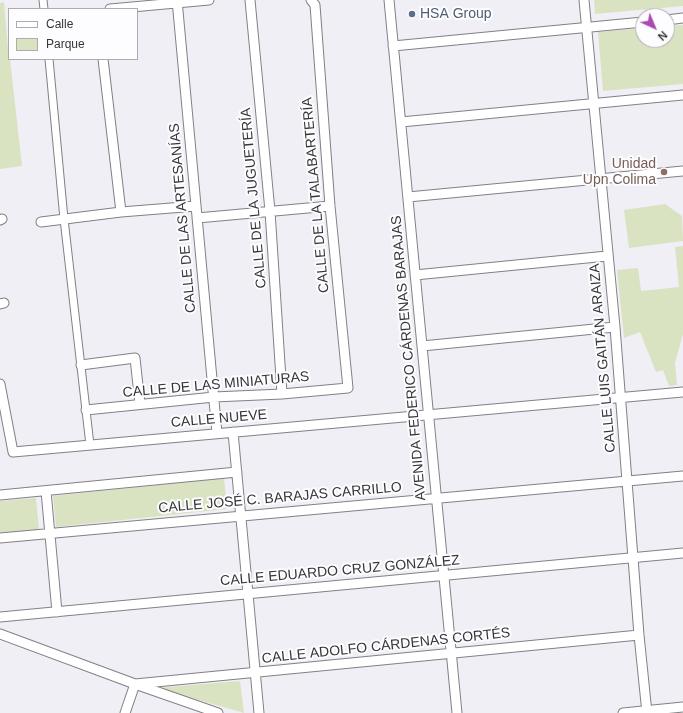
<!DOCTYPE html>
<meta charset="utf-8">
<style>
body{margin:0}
#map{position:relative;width:683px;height:713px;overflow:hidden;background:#f0eff6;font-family:Arial,sans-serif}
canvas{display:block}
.legend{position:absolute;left:8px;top:8px;width:130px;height:52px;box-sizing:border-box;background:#fdfdff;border:1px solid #adadb0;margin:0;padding:5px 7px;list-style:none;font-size:12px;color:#363639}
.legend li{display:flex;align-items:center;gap:8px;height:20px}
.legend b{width:20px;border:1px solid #adadb0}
.north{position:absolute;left:635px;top:8px;width:40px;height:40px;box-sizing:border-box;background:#fdfdff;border:1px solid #adadb0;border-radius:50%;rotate:136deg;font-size:11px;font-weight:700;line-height:16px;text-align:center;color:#363639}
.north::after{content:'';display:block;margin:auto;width:14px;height:18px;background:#a949b1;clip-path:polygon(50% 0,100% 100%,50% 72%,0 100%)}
</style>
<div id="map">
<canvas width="683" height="713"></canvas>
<ul class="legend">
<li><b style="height:5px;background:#fff"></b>Calle</li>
<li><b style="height:11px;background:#dae3c1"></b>Parque</li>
</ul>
<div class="north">N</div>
</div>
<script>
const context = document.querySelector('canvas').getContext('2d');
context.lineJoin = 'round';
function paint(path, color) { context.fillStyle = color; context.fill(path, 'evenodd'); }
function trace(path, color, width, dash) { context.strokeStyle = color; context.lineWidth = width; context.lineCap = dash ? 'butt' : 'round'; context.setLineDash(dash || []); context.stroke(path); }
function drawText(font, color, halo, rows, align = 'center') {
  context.font = font + ' Arial,sans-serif'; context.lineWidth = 4; context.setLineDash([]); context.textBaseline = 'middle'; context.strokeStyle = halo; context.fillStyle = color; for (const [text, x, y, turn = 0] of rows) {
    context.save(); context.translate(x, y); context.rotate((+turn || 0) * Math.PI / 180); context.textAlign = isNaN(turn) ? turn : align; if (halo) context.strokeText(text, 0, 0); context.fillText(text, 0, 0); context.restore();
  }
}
paint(new Path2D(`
 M 594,0 L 683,0 L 683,6 L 595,14 Z
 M 4,2 L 9,59 L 10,59 L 22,166 L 0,169 L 0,3 Z
 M 683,25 L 683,84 L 603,91 L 598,32 L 643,28 L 643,40 L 667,40 L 667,26 Z
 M 665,204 L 682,216 L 683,241 L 629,248 L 624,210 Z
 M 683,246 L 683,334 L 675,363 L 677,385 L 669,386 L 663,370 L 656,372 L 640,332 L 624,338 L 617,270 L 638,268 L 641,291 L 679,287 L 675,247 Z
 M 224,478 L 227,509 L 56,527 L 53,496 Z
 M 36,498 L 39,530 L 0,534 L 0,501 Z
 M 240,681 L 244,713 L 157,688 Z`), '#dae3c1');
const pedestrian = new Path2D(`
 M 43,0 L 44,9
 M 49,59 L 64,219 L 90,445`);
const minor = new Path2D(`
 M 177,0 L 217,433
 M 250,0 L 270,211 L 282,394
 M 389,0 L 457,713
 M 584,0 L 615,327 L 639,635 L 647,713
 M 110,9 L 209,0
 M 667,20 L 683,18
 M 393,46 L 643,22
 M 103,59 L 121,212
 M 401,122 L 683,95
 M 408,197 L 683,171
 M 197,218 L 330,206
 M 0,220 L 2,219
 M 41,222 L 121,212 L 196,206
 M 415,275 L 607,256
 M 0,304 L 4,303
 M 422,346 L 615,327
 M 81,365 L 135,358 L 140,404
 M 0,384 L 13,452 L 683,392
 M 86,410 L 214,397 L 282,394 L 348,388 L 330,206 L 315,5 L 311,0
 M 233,432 L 259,713
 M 46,491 L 57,612
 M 0,495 L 237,472
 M 0,538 L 683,476
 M 0,617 L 683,553
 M 0,634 L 135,684 L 218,713
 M 125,713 L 135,684 L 639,635
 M 623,713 L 683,707`);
trace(pedestrian, '#808086', 9);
trace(minor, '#808086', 11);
trace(pedestrian, '#fff', 7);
trace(minor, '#fff', 9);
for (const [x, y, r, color] of [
 [412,14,4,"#5c6f8a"],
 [664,172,4,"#8d6e63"]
]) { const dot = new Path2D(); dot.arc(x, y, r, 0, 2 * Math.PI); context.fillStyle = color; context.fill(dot); trace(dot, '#fdfdff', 1.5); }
drawText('14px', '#4e5e75', '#fdfdff', [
 ["HSA Group",420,14]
], 'left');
drawText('14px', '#785e54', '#fdfdff', [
 ["Unidad",656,164],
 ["Upn Colima",656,180]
], 'right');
drawText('14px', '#363639', '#fdfdff', [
 ["CALLE DE LA TALABARTERÍA",316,195,-95],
 ["CALLE DE LA JUGUETERÍA",254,198,-95],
 ["CALLE DE LAS ARTESANÍAS",183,218,-95],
 ["AVENIDA FEDERICO CÁRDENAS BARAJAS",409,358,-95],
 ["CALLE LUIS GAITÁN ARAIZA",603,358,-95],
 ["CALLE DE LAS MINIATURAS",216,385,-5],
 ["CALLE NUEVE",219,419,-5],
 ["CALLE JOSÉ C. BARAJAS CARRILLO",280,498,-5],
 ["CALLE EDUARDO CRUZ GONZÁLEZ",340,571,-5],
 ["CALLE ADOLFO CÁRDENAS CORTÉS",386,646,-6]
]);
</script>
